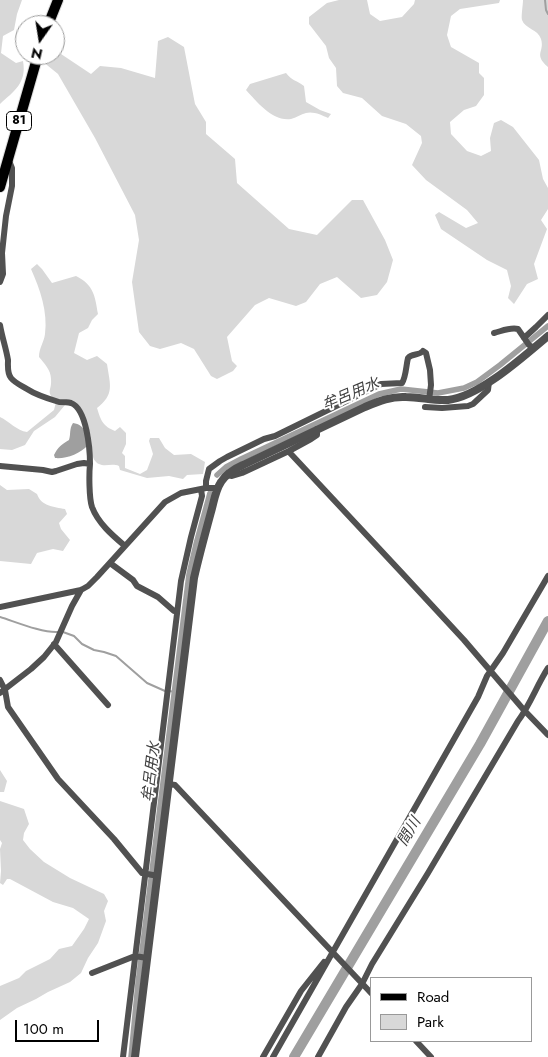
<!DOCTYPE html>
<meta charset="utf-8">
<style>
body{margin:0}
#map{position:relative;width:548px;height:1057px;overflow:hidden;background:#fff;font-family:Jost,sans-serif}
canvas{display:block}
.legend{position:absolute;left:370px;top:977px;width:162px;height:65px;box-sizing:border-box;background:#fff;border:1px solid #999;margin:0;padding:6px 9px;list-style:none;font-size:15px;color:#000}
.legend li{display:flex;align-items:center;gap:10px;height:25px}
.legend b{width:25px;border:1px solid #999}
.north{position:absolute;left:15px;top:15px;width:50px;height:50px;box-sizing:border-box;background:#fff;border:1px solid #999;border-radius:50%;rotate:193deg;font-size:14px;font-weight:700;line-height:20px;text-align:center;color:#000}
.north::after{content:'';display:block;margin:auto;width:18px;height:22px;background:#000;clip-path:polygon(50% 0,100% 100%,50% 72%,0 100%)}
.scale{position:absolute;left:15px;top:1020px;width:84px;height:22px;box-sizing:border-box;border:2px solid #000;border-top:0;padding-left:6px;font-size:15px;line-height:18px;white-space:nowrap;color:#000;-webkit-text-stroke:4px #fff;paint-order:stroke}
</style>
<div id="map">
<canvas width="548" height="1057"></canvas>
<ul class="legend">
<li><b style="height:6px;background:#000"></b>Road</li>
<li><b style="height:14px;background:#d8d8d8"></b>Park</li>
</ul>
<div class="north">N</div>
<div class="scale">100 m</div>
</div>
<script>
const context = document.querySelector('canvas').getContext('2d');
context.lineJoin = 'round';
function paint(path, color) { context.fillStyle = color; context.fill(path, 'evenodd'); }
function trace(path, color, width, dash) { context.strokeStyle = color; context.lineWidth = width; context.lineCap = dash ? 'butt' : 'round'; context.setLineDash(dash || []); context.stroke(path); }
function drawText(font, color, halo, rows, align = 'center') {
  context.font = font + ' Jost,"Noto Sans JP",sans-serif'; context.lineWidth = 4; context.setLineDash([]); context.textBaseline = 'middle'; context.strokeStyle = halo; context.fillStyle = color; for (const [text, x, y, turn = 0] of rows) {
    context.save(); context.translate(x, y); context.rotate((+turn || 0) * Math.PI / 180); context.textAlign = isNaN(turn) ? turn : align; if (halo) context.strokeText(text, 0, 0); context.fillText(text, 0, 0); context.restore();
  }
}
paint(new Path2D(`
 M 0,0 L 22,0 L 17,14 L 14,30 L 3,36 L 1,53 L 16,63 L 23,61 C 27,83 14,91 0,104 Z
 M 339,0 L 367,0 L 370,14 L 380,21 L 402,17 L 414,4 L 415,0 L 500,0 L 499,3 L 460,9 L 451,16 L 447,35 L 451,47 L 479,63 L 479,73 L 484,78 L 484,95 L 476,106 L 464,110 L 450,122 L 451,134 L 467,151 L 481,156 L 491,151 L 490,138 L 494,123 L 501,120 L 513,127 L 539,160 L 543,179 L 548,188 L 548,209 L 541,220 L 547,229 L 534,264 L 538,279 L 527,284 L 514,304 L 508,298 L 511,286 L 507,270 L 487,260 L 441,229 L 435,215 L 439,212 L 466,228 L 478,223 L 467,210 L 426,180 L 412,165 L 422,143 L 421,136 L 406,124 L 382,116 L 362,98 L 343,93 L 337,86 L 336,68 L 329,58 L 326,46 L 309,24 L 309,17 L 327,3 Z
 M 523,0 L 548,0 L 548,67 C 533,54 545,52 541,39 C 538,29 525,29 522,20 C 521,16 523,5 523,0 Z
 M 168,37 L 184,47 L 195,104 L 206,122 L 206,134 L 235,159 L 237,183 L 289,229 L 317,235 L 352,200 L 363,200 L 385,240 L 393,260 L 387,282 L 377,295 L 361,298 L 337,277 L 320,284 L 306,302 L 296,306 L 269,298 L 255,305 L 227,337 L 232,361 L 237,366 L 233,371 L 217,379 L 211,376 L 194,349 L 181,343 L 160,349 L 150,346 L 139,332 L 132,282 L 139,240 L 135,215 L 95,138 L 58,74 L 42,61 L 44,55 L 55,55 L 55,48 L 58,52 L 91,74 L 100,66 L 121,68 L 155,78 L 158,41 Z
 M 286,73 C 292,81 296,80 304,86 L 306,102 L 320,110 L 331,114 L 328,118 C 322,115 313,111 306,113 C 301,114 296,118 291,119 C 273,122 257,102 246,90 L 250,84 Z
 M 37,264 L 42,269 L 52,283 L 76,276 C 94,285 95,296 98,314 L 92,320 L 88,328 L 79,333 L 74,353 L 87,360 L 97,356 L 107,364 C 110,385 115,394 97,408 C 101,421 103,426 115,431 L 120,427 L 126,433 L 126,444 L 122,453 L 125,456 L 125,468 L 140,474 L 147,470 L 153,454 L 149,441 L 150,438 L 159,438 L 165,448 L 174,455 L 191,454 L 205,462 L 203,474 L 187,475 L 183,479 L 169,476 L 147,478 L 120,470 L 119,466 C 112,463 105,467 99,464 C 90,460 92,446 91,438 C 89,427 81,415 76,405 L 65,405 L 55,417 L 34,431 L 25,445 L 12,450 L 0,449 L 0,417 C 9,421 17,431 27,432 L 54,410 L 56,402 C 45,390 52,392 51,379 C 51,370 44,363 39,357 C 39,348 44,342 45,334 C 48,312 40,289 31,269 Z
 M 0,485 L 7,490 L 29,489 L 37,494 C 41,506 54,507 65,509 L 67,514 L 59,523 L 61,529 L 70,540 L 63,551 L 53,549 L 37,553 L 31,564 L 0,561 Z
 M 0,770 L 7,781 L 4,792 L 0,792 Z
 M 0,801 L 24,809 L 29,824 L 24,833 L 23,840 L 30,849 L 44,862 L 70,878 L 104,894 L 108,901 L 104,911 L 106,921 L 98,943 L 88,958 L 81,973 L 70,982 L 48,992 L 36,999 L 17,1008 L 0,1020 L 0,986 L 19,978 L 26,971 L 50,959 L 59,949 L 72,946 L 84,929 L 89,919 L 73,908 L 53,902 L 10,879 L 7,879 L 3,885 L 0,883 L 1,871 L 0,849 L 2,843 L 0,840 Z`), '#d8d8d8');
paint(new Path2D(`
 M 73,423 C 86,425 85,434 88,445 C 80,454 66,459 55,458 L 54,455 C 58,447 62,444 69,440 C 71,434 69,429 73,423 Z`), '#9f9f9f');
trace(new Path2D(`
 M 545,0 L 546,10 L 548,14
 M 0,617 C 16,622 42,633 58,632
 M 63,632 L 74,636 L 82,644 L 94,650 L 104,652 L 116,656 L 147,683 L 165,691
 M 169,691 L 175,692`), '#9f9f9f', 2);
trace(new Path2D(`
 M 217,475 L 226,467 L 241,459 L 379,394 L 401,389 L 438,393 L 464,388 L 477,382 L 500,365 L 548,326
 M 131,1057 L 138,983 L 189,574 L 196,544 L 210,493`), '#9f9f9f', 5.5);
trace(new Path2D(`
 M 294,1057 L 480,744 L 548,621`), '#9f9f9f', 10);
const primary = new Path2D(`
 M 48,25 L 58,0
 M 0,187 L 38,55`);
trace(primary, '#dbdbdb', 12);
trace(new Path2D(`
 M 0,282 L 3,274 L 2,253 L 6,216 L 12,186 L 12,168 L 10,163 L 7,160
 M 0,325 C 2,337 6,348 8,360 C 8,366 7,373 11,378 C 15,383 22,386 27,389 C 36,395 49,399 59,402 C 63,402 67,402 71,403 C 87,409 90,450 90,464
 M 494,333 C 502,331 510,327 518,329 L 529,345 L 534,348
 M 524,338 L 536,327 L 548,315
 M 425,407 L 442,408 L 468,406 L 473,404 L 488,390 L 489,382
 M 289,451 L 291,454 L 402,573 L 464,640 L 523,709 L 548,735
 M 0,466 L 43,470 L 52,472 L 56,471 L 77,464 L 84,463 L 90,464 C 89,474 89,498 92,507 C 98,523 112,535 125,546
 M 227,475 L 232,476 L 242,473 L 289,451 L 311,439 L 317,435 L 317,429
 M 206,488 L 206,481 L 209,469 L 220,461 L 227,457 L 264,439 L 275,436 L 381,384 L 402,383 C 406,377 406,366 408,358 C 412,353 419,356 423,351 L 426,353 L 430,370 L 431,385 L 429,400
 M 110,563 L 133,580 L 137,586 L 158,597 L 174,611 L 177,612
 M 0,607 L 81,590 L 88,586 L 97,577 L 165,502 L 181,493 L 206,488 L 218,488
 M 54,644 L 108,705
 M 0,680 L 5,690 L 8,707 L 58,779 L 114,839 L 142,873 L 158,876
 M 0,693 L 31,669 L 44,657 L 56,642 L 72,606 L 81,590
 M 169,784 L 175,785 L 372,994
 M 92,973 L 135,956 L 147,958
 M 416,1041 L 431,1057
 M 123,1057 L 181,581 L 191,537 L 202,496 L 201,489
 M 263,1057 L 301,991 L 324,962
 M 273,1057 L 478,697 L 487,676 L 503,653 L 548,576
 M 318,1057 L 346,1007 L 362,984 L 372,964 L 428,873 L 518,721 C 530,705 537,685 548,668`), '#515151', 6);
trace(new Path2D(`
 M 135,1057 L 194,578 C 199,556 205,534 211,512 C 214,502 215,491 221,482 C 226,474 234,469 243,465 L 365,407 C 379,401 392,396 406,397 C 421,397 433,401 448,400 C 479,397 524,356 548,336`), '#515151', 8);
trace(primary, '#000', 10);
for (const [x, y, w] of [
 [19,121,25]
]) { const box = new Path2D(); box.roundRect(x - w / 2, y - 9.5, w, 19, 4); context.fillStyle = '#fff'; context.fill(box); trace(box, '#000', 1); }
drawText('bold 12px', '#000', null, [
 ["81",19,121]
]);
drawText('italic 15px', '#404040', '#fff', [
 ["牟呂用水",351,395,-23],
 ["牟呂用水",152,772,-83],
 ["間川",410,832,-59]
]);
</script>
